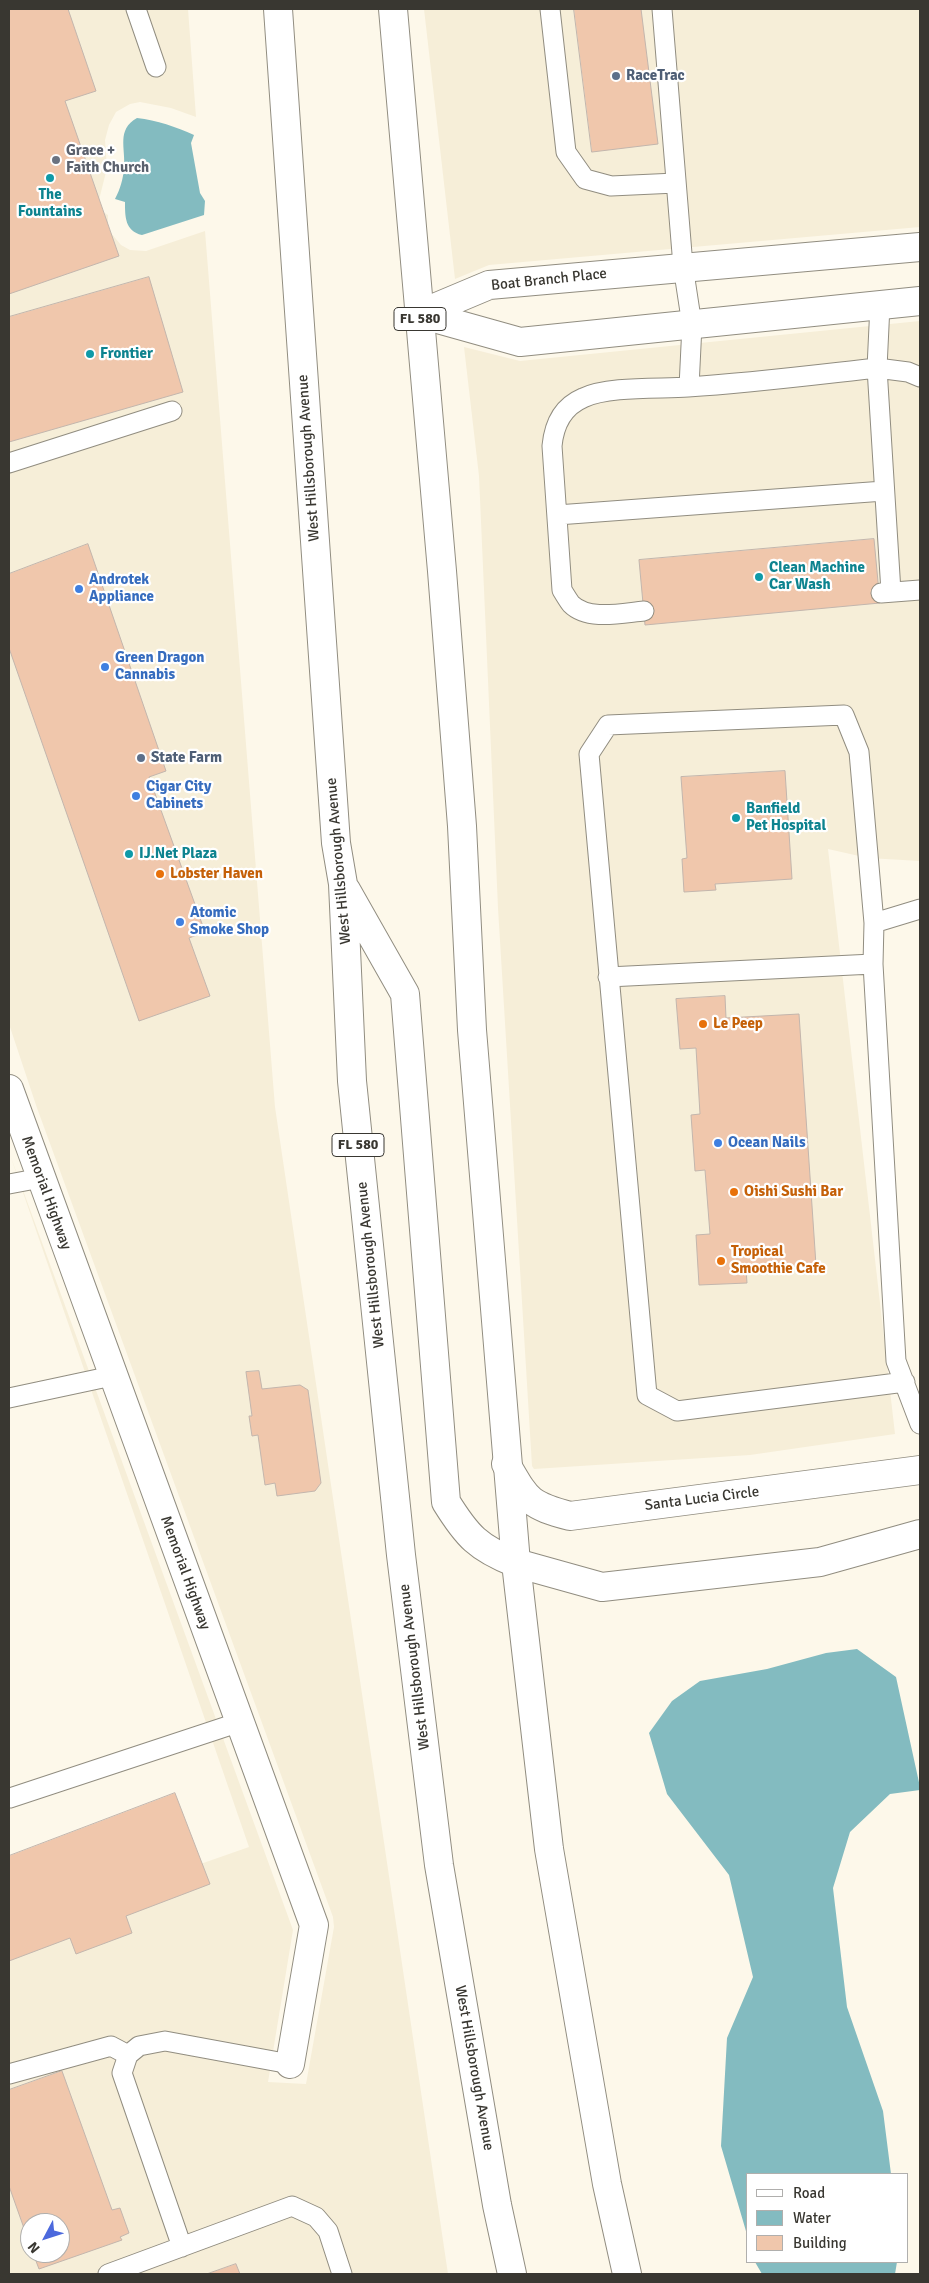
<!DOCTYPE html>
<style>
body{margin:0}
#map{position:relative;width:929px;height:2283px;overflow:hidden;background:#fdf8ea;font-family:Signika,sans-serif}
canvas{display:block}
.frame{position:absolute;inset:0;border:10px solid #393731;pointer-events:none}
.legend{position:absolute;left:746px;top:2173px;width:162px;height:90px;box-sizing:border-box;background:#fff;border:1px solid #b0afad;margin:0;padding:6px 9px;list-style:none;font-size:15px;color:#393731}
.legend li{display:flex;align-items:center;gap:10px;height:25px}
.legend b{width:25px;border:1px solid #b0afad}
.north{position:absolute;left:20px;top:2213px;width:50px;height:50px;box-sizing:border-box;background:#fff;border:1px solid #b0afad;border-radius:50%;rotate:230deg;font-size:14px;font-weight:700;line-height:20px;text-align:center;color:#393731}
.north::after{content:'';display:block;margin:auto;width:18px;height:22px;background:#4c69dd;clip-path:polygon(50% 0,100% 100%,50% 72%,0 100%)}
</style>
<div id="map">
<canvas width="929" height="2283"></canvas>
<div class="frame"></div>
<ul class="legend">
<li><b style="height:6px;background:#fff"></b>Road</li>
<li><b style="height:14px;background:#83bbc0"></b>Water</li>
<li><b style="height:14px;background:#f0c7ac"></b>Building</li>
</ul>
<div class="north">N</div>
</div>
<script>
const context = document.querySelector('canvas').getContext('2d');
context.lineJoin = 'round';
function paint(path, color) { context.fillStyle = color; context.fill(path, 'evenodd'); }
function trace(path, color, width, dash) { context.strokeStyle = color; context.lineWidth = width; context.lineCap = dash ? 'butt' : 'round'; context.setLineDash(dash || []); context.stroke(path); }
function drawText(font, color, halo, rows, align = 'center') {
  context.font = font + ' Signika,sans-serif'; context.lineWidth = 4.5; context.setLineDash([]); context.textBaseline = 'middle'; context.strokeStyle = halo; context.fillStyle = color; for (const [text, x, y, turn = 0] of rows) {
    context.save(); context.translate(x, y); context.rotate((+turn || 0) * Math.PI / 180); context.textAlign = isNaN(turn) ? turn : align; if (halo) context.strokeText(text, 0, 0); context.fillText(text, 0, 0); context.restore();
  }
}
paint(new Path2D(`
 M 9,9 L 188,9 L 196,117 L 171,108 L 140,102 L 130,104 L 116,112 L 109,125 L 105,140 L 107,168 L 98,204 L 103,212 L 108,215 L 108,228 L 111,233 L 121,245 L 130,250 L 146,251 L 205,231 L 275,1107 L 448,2274 L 9,2274 L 9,1931 L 249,1847 L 9,1152 L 293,1930 L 268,2082 L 306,2084 L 334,1927 L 333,1917 L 37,1108 L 9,1024 ZM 30,2223 L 60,2223 L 60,2253 L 30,2253 Z
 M 424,9 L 920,9 L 920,227 L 489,265 L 455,279 Z
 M 920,321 L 920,861 L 868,858 L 828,849 L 895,1434 L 750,1455 L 534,1469 L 532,1466 L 498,908 L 479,476 L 464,347 L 520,361 Z`), '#f6eed8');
paint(new Path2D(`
 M 137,118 C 157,120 176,127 194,135 L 191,143 L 200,193 L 205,201 L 204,215 L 142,235 C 125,231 125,217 125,202 L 115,199 C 120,189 123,180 124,168 C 126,148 116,130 137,118 Z
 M 857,1649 L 896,1677 L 920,1787 L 920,1790 L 890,1794 L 850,1832 L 833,1888 L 847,2007 L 883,2111 L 891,2174 L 748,2174 L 748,2238 L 721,2146 L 727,2038 L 753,1977 L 729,1875 L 667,1794 L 649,1733 L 672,1701 L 700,1681 L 767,1669 L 826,1653 Z
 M 755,2262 L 897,2262 L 895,2274 L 762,2274 Z`), '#83bbc0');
const building = new Path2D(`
 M 9,9 L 68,9 L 96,91 L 65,101 L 119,256 L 9,294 Z
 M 574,9 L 641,9 L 658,144 L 592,152 Z
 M 149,277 L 183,392 L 9,442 L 9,317 Z
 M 874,539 L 880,603 L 645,625 L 639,560 Z
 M 88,544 L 166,771 L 149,777 L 205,932 L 189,938 L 210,996 L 139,1021 L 9,648 L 9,574 Z
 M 785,771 L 792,879 L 715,884 L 716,890 L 684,892 L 682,859 L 687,858 L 681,777 Z
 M 725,996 L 726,1018 L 799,1014 L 816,1265 L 746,1269 L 747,1283 L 699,1285 L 696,1235 L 710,1234 L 705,1170 L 695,1171 L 691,1115 L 700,1114 L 696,1048 L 680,1049 L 676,999 Z
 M 259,1371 L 262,1389 L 300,1385 L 308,1390 L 321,1483 L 315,1491 L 277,1496 L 275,1483 L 265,1485 L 258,1435 L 252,1436 L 249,1416 L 252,1416 L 246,1372 Z
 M 175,1793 L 210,1884 L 126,1916 L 132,1933 L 76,1954 L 70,1938 L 9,1961 L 9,1856 Z
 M 62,2071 L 112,2210 L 120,2208 L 129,2233 L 120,2237 L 122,2240 L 39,2269 L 33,2253 L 60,2253 L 60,2223 L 30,2223 L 30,2245 L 9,2186 L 9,2090 Z
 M 236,2264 L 240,2274 L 207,2274 Z`);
paint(building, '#f0c7ac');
trace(building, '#c3b6ad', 1);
const lane = new Path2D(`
 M 136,9 L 156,67
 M 550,9 L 566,152 L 585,179 L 611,186 L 676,183
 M 662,9 L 683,266 L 692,325 L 689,387
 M 9,463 L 172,411
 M 557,515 L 884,491
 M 891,592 L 877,368 L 908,372 L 920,377
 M 881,593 L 920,590
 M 644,611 C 622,613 588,621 571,604 C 568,600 565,595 562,590 L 552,446 C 554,425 562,407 583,398 C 608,386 659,389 688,387 C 751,383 814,375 877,368 L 880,305
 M 920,909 L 874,923 L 873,964 L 896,1361 L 920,1424
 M 874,923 L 859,752 L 844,715 L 608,725 L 589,754 L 647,1395 L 677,1411 L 905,1382
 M 608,977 L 873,964
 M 9,1184 L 41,1178
 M 9,1398 L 112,1376
 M 10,1798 L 240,1722
 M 9,2074 L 111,2046 L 128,2055
 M 182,2247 L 122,2073 L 128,2055 L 139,2046 L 165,2041 L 290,2064
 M 108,2274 L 292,2206 L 316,2217 L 328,2231 L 342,2274`);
const street = new Path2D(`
 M 920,247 L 489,285 L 420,314 L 520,342 L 920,301
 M 9,1089 L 314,1925 L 290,2064
 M 506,1464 C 527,1500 528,1505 570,1516 L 920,1470
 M 516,1563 L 602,1587 L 820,1562 L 920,1534`);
const primary = new Path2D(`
 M 278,9 L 336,843 L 343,884 L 352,1081 L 401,1555 L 439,1865 L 497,2205 L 512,2274
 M 393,9 L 442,571 L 462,826 L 472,1030 L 516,1563 L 549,1849 L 607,2184 L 627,2274
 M 346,890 L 405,994 L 446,1502 C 467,1536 478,1548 516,1563`);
trace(lane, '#918d80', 21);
trace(street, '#918d80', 30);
trace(primary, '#918d80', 30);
trace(lane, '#fff', 19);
trace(street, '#fff', 28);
trace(primary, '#fff', 28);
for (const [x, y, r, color] of [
 [616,76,5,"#5c6f8a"],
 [56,160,5,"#6b7280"],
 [50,178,5,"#0f9aa8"],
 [90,354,5,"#0f9aa8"],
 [759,577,5,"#0f9aa8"],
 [79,589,5,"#3f7fe0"],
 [105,667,5,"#3f7fe0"],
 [141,758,5,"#5c6f8a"],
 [136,796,5,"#3f7fe0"],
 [736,818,5,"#0f9aa8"],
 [129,854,5,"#0f9aa8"],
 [160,874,5,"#e8710a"],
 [180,922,5,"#3f7fe0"],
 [703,1024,5,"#e8710a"],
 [718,1143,5,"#3f7fe0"],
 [734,1192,5,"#e8710a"],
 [721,1261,5,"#e8710a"]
]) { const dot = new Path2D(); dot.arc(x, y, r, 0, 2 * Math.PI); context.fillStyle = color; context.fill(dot); trace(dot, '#fff', 2); }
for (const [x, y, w] of [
 [420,319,52],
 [358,1145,52]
]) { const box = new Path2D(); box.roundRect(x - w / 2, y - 11.5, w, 23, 4); context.fillStyle = '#fff'; context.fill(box); trace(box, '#393731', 1); }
drawText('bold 14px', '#393731', null, [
 ["FL 580",420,319],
 ["FL 580",358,1145]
]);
drawText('bold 15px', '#4e5e75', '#fff', [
 ["RaceTrac",626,76],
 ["State Farm",151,758]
], 'left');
drawText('bold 15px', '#5b616d', '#fff', [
 ["Grace +",66,151],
 ["Faith Church",66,168]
], 'left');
drawText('bold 15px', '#0d838f', '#fff', [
 ["The",50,195,"center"],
 ["Fountains",50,212,"center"],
 ["Frontier",100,354],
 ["Clean Machine",769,568],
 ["Car Wash",769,585],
 ["Banfield",746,809],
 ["Pet Hospital",746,826],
 ["IJ.Net Plaza",139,854]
], 'left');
drawText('15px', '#393731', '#fff', [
 ["Boat Branch Place",549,280,-6],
 ["West Hillsborough Avenue",309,458,-94],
 ["West Hillsborough Avenue",339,861,-95],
 ["Memorial Highway",46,1193,70],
 ["West Hillsborough Avenue",371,1265,-96],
 ["Santa Lucia Circle",702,1499,-7],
 ["Memorial Highway",185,1573,70],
 ["West Hillsborough Avenue",415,1667,-97],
 ["West Hillsborough Avenue",474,2068,80]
]);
drawText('bold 15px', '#366cbe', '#fff', [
 ["Androtek",89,580],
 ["Appliance",89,597],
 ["Green Dragon",115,658],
 ["Cannabis",115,675],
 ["Cigar City",146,787],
 ["Cabinets",146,804],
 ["Atomic",190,913],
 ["Smoke Shop",190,930],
 ["Ocean Nails",728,1143]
], 'left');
drawText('bold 15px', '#c56008', '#fff', [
 ["Lobster Haven",170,874],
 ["Le Peep",713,1024],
 ["Oishi Sushi Bar",744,1192],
 ["Tropical",731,1252],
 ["Smoothie Cafe",731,1269]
], 'left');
</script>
